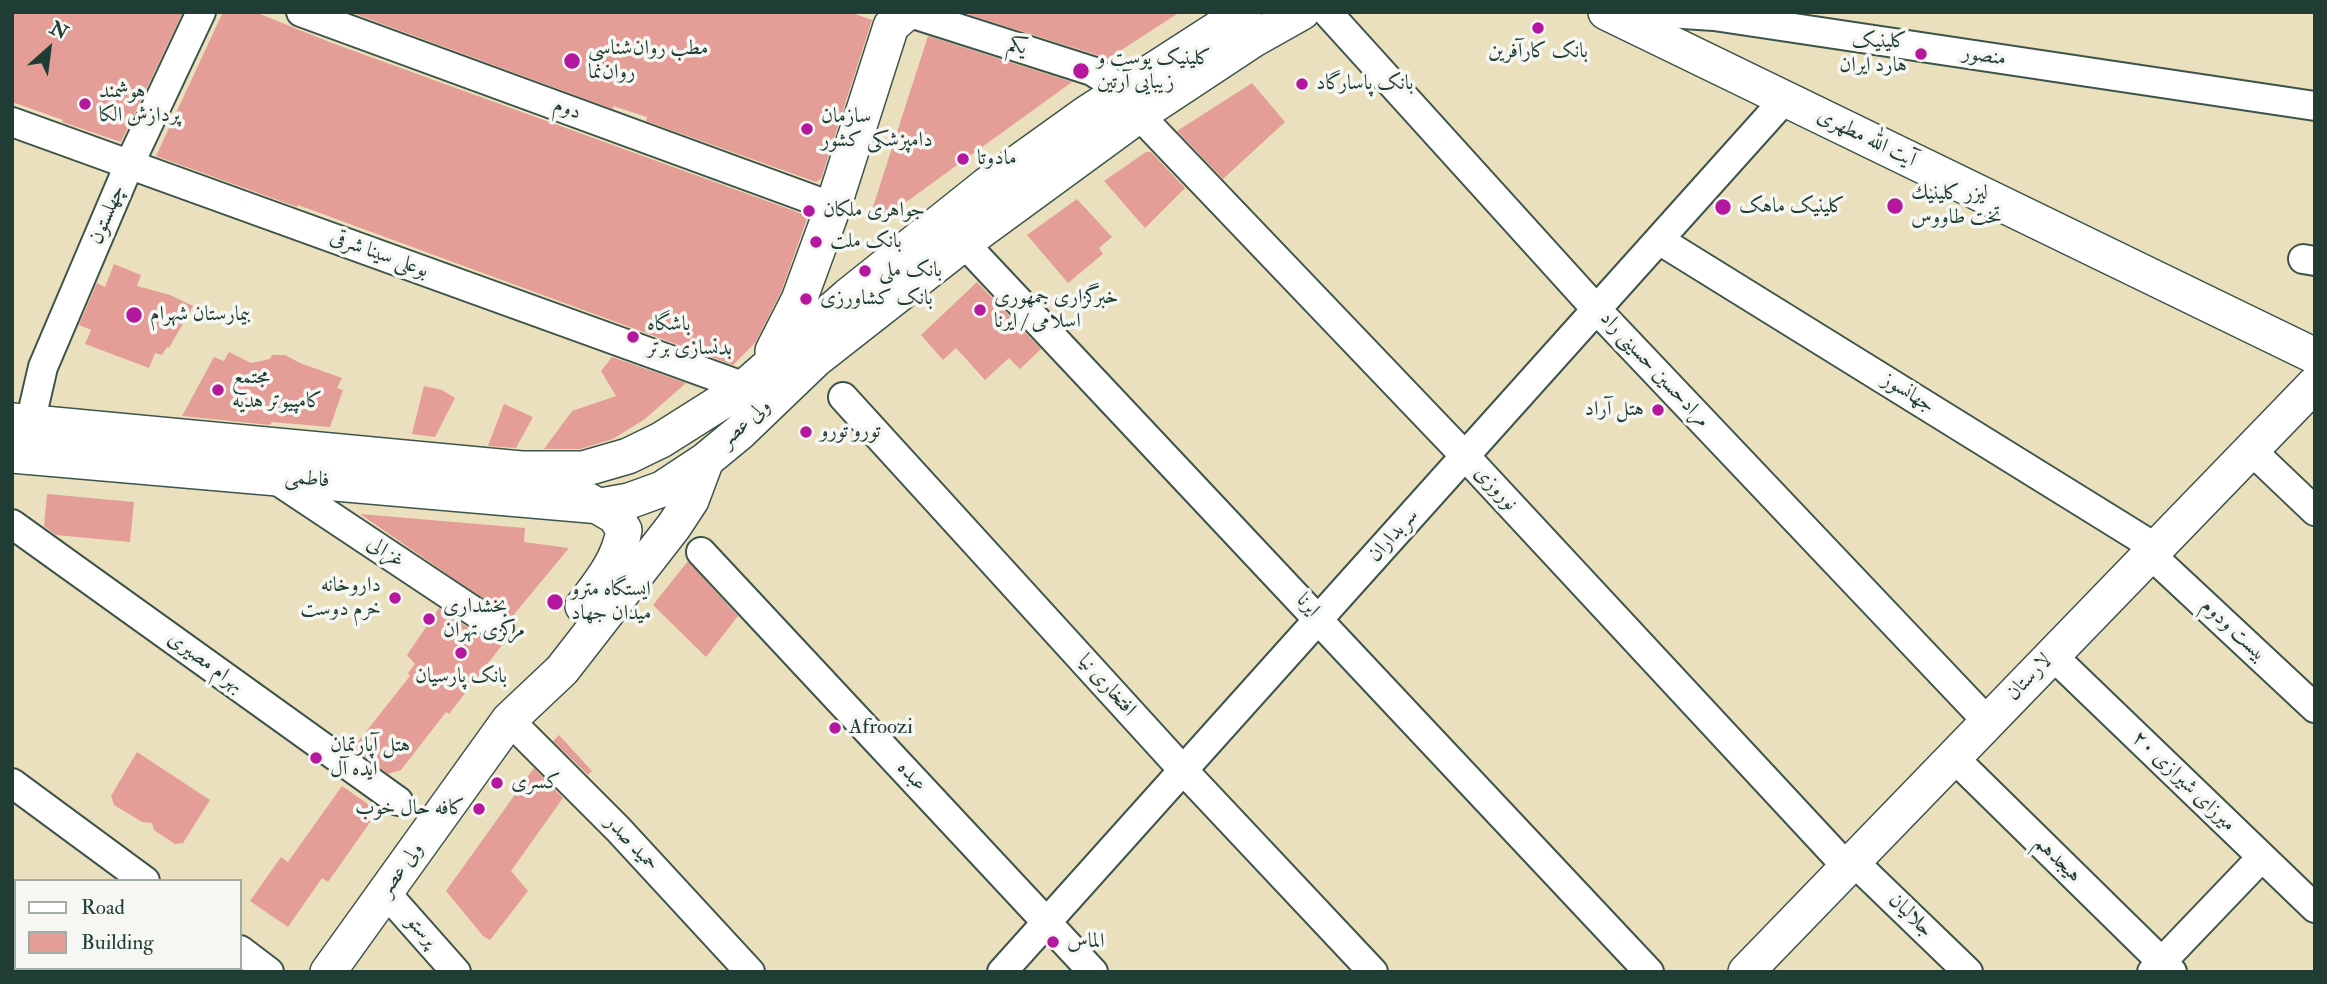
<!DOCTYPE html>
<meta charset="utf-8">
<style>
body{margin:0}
#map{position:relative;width:2327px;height:984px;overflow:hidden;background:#eae0bd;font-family:"IM FELL Double Pica",serif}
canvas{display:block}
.frame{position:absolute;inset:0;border:14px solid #1f3d34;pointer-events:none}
.legend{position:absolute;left:14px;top:879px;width:228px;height:91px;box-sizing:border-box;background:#f6f6f2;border:2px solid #a0aca6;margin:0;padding:9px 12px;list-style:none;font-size:21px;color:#1f3d34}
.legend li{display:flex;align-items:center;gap:14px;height:35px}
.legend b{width:35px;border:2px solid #a0aca6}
.north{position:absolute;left:14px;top:14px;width:70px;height:70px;-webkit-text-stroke:5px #f6f6f2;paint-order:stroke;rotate:28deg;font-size:19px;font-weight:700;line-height:28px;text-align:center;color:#1f3d34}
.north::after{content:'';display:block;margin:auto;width:24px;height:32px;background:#1f3d34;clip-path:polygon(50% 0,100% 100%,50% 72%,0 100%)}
</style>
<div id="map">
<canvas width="2327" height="984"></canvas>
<div class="frame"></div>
<ul class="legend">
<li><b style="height:9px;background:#fff"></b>Road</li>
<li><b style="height:19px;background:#e59e97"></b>Building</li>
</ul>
<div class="north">N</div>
</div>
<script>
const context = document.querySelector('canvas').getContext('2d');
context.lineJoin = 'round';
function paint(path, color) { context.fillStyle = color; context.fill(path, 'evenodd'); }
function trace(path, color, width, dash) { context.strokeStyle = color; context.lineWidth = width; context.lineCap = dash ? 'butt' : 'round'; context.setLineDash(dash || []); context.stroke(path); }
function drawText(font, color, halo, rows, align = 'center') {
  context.font = font + ' "IM FELL Double Pica",Amiri,serif'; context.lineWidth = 7; context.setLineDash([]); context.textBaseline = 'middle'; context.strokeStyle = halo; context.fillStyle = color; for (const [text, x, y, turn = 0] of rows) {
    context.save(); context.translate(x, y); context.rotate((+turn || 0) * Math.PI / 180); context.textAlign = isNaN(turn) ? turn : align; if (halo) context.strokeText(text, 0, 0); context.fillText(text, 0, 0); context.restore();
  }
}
paint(new Path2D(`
 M 12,12 L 183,12 L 121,142 L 62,122 L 63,120 L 12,102 Z
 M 223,12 L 255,12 L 332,43 L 808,216 L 781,292 L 755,343 L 733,365 L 298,205 L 297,207 L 156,156 Z
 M 350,12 L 849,12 L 872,20 L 821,179 L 816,182 L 646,121 L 647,117 L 613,106 L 613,109 Z
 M 970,12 L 1180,12 L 1106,60 L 1097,55 L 970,15 Z
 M 928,36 L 1072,82 L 884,218 L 871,213 Z
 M 1252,83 L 1285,122 L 1223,179 L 1177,131 Z
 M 1146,152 L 1151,152 L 1185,188 L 1145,228 L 1104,181 Z
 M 1077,199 L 1112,237 L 1099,248 L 1103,254 L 1068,283 L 1027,235 Z
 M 114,264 L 141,275 L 137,286 L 170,295 L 193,306 L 169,348 L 167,347 L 162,355 L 155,353 L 149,368 L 85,344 L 91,330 L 79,325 L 97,283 L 105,287 Z
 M 977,282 L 1041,349 L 1020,369 L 1009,358 L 985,380 L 956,348 L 943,360 L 921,335 Z
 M 229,352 L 251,363 L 270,359 L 272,355 L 285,355 L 300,363 L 342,378 L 337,388 L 343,390 L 330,427 L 272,422 L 270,425 L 182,416 L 214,357 L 224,361 Z
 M 612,357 L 686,383 L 645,419 L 613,439 L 580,449 L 544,449 L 572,411 L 616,396 L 601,371 Z
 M 424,386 L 442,390 L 455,398 L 435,437 L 412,434 Z
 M 504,404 L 533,417 L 516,448 L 488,446 Z
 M 47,494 L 134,502 L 130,542 L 56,535 L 44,526 Z
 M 360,514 L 525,528 L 524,542 L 569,548 L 511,618 Z
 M 688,561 L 738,616 L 706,657 L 653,605 Z
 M 439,608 L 490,642 L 502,645 L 449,714 L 446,712 L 401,770 L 388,774 L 353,748 L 410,676 L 408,673 L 415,664 L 407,655 Z
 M 559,735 L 592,771 L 588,775 L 553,741 Z
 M 137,752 L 210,800 L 183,843 L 175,844 L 154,830 L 152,823 L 142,822 L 114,805 L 111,796 Z
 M 534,768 L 563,798 L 511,871 L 528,891 L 490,940 L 483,936 L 446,891 Z
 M 342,786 L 378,811 L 328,882 L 322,878 L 288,927 L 250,901 L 281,857 L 288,862 Z`), '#e59e97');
const minor = new Path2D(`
 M 301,12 L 833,207
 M 907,12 L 1092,71 L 1123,90
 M 1327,12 L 1597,310 L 1988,722
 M 1652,12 L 1714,16 L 2315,106
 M 1139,115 L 1465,456 L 1847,867
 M 12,122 L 745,387
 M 1659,240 L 2156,548
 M 964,243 L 1649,972
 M 2303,259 L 2315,261
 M 843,397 L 1183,770 L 1373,972
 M 30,423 L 43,367 L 129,165 L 201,12
 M 2251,450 L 2315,511
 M 272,477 L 499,628
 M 12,524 L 398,801
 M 701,552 L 1093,972
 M 2150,554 L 2315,708
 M 2052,655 L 2315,908
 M 509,720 L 618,829 L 750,972
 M 1953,757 L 2172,972
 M 12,783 L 145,881
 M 1853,861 L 1968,972
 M 386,893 L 456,972
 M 240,950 L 269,972
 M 1002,972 L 1785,99
 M 2152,972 L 2262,857`);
const major = new Path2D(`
 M 1606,12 L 2315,356
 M 773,351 L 799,300 L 833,207 L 891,26 L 907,12
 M 12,421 L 521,469 L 583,469 L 628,456 L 661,440 L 745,387 L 848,296 L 987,185 L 1086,114 L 1244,12
 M 12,455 L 601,506 L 629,501 L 662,489 L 706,460 L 740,432 L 816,359 L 964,243 L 1139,115 L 1254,39 L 1302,12
 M 583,606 C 601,582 619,561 624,530 L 615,516 L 587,500
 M 328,972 L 509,720 L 562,670 L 674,526 L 691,500 L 706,460
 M 1746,972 L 2315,384`);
trace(minor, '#3d5549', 32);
trace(major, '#3d5549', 38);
trace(minor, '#fff', 28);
trace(major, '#fff', 35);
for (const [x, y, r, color] of [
 [1538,28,7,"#b5179e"],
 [1921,54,7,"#b5179e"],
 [572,61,9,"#b5179e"],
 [1081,71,9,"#b5179e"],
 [1302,84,7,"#b5179e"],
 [85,104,7,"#b5179e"],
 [807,129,7,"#b5179e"],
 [963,159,7,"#b5179e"],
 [1895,206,9,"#b5179e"],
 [1723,207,9,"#b5179e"],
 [809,211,7,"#b5179e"],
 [816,242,7,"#b5179e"],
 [865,271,7,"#b5179e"],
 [806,299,7,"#b5179e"],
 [980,310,7,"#b5179e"],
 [134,315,9,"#b5179e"],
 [633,337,7,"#b5179e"],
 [218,390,7,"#b5179e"],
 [1658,410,7,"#b5179e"],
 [806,432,7,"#b5179e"],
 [395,598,7,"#b5179e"],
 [555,602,9,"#b5179e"],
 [429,619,7,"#b5179e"],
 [461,653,7,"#b5179e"],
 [835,728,7,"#b5179e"],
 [316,758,7,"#b5179e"],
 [497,783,7,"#b5179e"],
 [479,809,7,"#b5179e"],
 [1053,942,7,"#b5179e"]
]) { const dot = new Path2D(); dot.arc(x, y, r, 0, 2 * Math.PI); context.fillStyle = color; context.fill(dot); trace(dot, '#f6f6f2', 2.5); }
drawText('21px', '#1f3d34', '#f6f6f2', [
 ["کلینیک",1907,42,"right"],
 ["هارد ایران",1907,66,"right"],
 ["مطب روان‌شناسی",588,49],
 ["روان‌نما",588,73],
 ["بانک کارآفرین",1538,52,"center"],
 ["کلینیک پوست و",1097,59],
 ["زیبایی آرتین",1097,83],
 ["بانک پاسارگاد",1316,84],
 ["هوشمند",99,92],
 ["پردازش الکا",99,116],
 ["سازمان",821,117],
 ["دامپزشکی کشور",821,141],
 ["مادوتا",977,159],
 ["ليزر كلينيك",1911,194],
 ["تخت طاووس",1911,218],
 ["کلینیک ماهک",1739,207],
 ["جواهری ملکان",823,211],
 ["بانک ملت",830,242],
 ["بانک ملی",879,271],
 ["خبرگزاری جمهوری",994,298],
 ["اسلامی / ایرنا",994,322],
 ["بانک کشاورزی",820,299],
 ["بيمارستان شهرام",150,315],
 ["باشگاه",647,325],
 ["بدنسازی برتر",647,349],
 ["مجتمع",232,378],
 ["کامپیوتر هدیه",232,402],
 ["هتل آراد",1644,410,"right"],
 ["تورو تورو",820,432],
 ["داروخانه",381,586,"right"],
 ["خرم دوست",381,610,"right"],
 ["ایستگاه مترو",571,590],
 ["میدان جهاد",571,614],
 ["بخشداری",443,607],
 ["مرکزی تهران",443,631],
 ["بانک پارسیان",461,677,"center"],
 ["Afroozi",849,728],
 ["هتل آپارتمان",330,746],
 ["ایده آل",330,770],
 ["كسرى",511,783],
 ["کافه حال خوب",465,809,"right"],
 ["الماس",1067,942]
], 'left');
drawText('21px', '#1f3d34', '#f6f6f2', [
 ["یکم",1017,47,18],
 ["منصور",1984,57,9],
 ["دوم",567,110,20],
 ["آیت الله مطهری",1866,139,26],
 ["چهلستون",108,215,-67],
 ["بوعلی سینا شرقی",379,255,20],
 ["مرادحسین حسینی راد",1654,370,47],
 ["جهانسوز",1908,394,32],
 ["ولی عصر",746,424,-42],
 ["فاطمی",307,480,5],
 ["نوروزی",1495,489,47],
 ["سربداران",1394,536,-48],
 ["غزالی",385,553,34],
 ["ايرنا",1307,606,47],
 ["بیست ودوم",2233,631,43],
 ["بهرام مصیری",205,663,36],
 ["لارستان",2030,678,-46],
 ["افتخاری نیا",1106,686,48],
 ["عبده",911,777,47],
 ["میرزای شیرازی ۲۰",2183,782,44],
 ["حمید صدر",631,844,47],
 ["هیجدهم",2057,860,44],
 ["ولی عصر",402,870,-54],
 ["جلالیان",1910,916,44],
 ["پرستو",421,932,49]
]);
</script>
